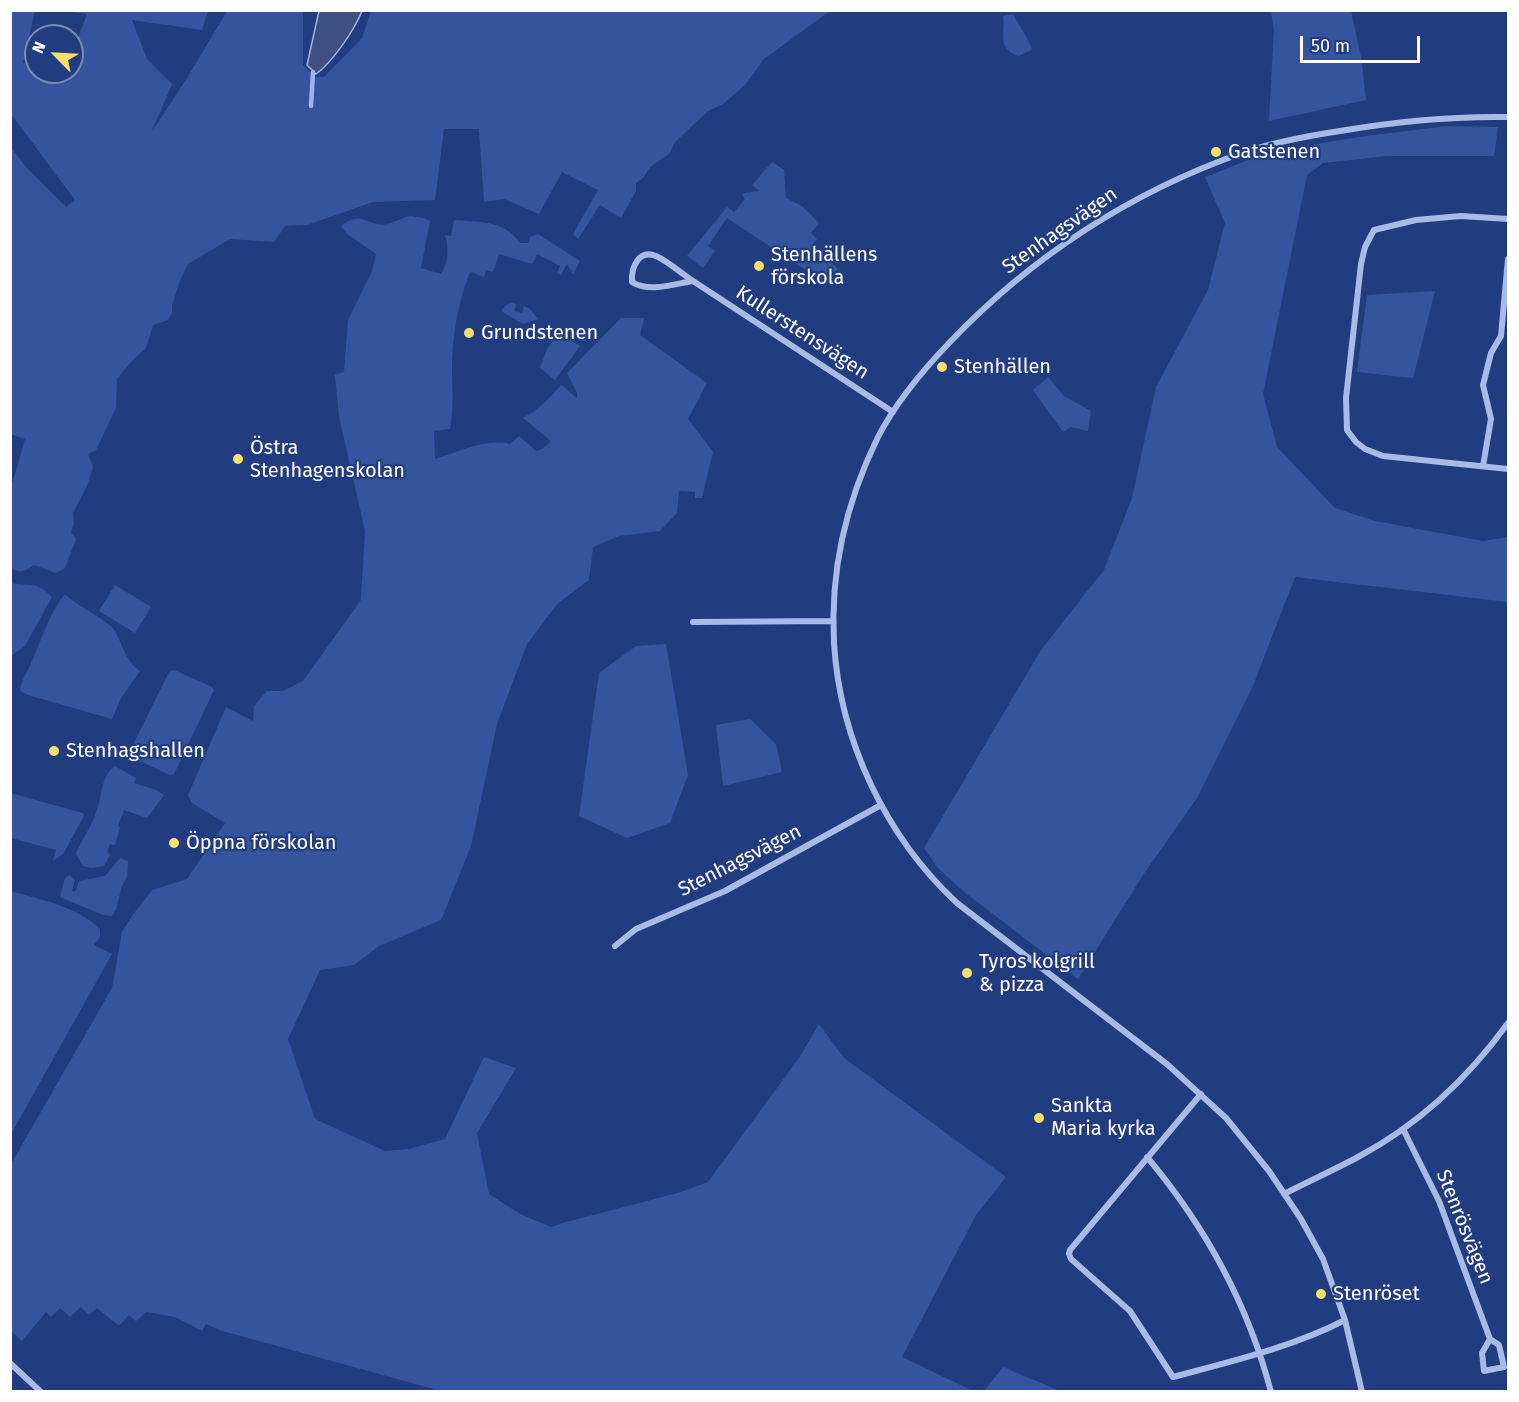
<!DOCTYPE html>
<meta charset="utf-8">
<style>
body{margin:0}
#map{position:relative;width:1519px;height:1402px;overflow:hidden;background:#223d7f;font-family:"Fira Sans",sans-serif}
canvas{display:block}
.frame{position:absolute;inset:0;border:12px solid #fff;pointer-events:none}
.north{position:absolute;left:24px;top:24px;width:60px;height:60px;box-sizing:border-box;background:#223d7f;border:2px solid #7a8bb2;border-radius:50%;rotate:294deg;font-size:16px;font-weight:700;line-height:24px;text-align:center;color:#fff}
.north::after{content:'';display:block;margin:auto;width:21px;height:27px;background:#f2e06a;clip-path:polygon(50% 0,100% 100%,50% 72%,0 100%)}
.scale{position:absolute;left:1300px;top:36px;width:120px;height:27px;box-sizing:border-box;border:3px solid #fff;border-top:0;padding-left:8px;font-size:18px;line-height:21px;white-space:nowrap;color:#fff;-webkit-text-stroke:4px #223d7f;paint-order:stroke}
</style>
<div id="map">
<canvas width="1519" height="1402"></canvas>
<div class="frame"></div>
<div class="north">N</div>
<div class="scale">50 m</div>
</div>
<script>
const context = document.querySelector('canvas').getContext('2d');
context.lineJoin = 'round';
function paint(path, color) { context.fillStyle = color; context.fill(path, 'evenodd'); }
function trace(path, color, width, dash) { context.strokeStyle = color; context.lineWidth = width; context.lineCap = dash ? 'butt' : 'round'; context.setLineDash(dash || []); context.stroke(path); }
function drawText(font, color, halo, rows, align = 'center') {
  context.font = font + ' "Fira Sans",sans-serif'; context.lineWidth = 4.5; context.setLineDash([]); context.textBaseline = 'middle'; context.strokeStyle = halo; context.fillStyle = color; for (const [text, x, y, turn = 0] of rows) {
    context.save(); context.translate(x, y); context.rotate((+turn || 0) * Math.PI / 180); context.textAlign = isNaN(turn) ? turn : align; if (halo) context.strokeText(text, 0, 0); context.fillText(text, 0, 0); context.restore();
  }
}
paint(new Path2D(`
 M 11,10 L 35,11 L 23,63 L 36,64 L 36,72 L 72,72 L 72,54 L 87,14 L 67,11 L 208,11 L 202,30 L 132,20 L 147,59 L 172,84 L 151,133 L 187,78 L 227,11 L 303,11 L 303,65 L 315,77 L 324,77 L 362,38 L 371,11 L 830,11 L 764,59 L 745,85 L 723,104 L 708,111 L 675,142 L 669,154 L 650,167 L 643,178 L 636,183 L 636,191 L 621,218 L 600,205 L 578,239 L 573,234 L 598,190 L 562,172 L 539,214 L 504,199 L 484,202 L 479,129 L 444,129 L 435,200 L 373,202 L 307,225 L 285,226 L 274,242 L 230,239 L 188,264 L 179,283 L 172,306 L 172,313 L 168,320 L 153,325 L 146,348 L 132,361 L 117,379 L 116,408 L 96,450 L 88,454 L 93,467 L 87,486 L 73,513 L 74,523 L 71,532 L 76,539 L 65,568 L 56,573 L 34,565 C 25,571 21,574 11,568 L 11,488 L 25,439 L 10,434 L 11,147 L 26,167 L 66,207 L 75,200 L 11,114 Z
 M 1271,11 L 1351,11 L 1361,57 L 1366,100 L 1269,121 L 1274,30 Z
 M 1013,14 C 1019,26 1028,37 1032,50 L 1018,56 C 996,47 1006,33 1003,16 Z
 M 1448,126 L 1498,127 L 1494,156 L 1387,156 L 1323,163 L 1307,175 L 1263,394 L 1277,447 L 1335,508 L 1375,521 L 1483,541 L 1508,537 L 1508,602 L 1295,577 L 1253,686 L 1197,798 L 1143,875 L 1078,979 L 963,891 L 937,867 L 924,848 L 1041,650 L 1104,570 L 1132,498 L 1156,387 L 1208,290 L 1225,223 L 1205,177 C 1225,170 1245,160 1266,155 C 1326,140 1387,133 1448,126 Z
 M 772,162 L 784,170 L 786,198 L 802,206 L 819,223 L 811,233 L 817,239 L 812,245 L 837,268 L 838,275 L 830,286 L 727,218 L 708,246 L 715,251 L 703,268 L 687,256 L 727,207 L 734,212 L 745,199 L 742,195 L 745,193 L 759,191 L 752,185 Z
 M 410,216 L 424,218 L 430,221 L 421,268 L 441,274 C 449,260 449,250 445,235 L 451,236 L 454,220 C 481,223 503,219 520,243 L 528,243 L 530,237 L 538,234 L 580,261 L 573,274 L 567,264 L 561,275 L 557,273 L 560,266 L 537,254 L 532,264 L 499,254 L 493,272 L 486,270 L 484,277 L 470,272 C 458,302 452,336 452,368 C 452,389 454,409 450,429 L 434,431 L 435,459 C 459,452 485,438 510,444 L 519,436 L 536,451 L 543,449 L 551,441 L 523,418 C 539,409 549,399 561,385 L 577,398 L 577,393 L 567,373 L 621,318 L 644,318 L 640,335 L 707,383 L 688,419 L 713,452 L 702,498 L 695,498 L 695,492 L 679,491 L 677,513 L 660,531 L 619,536 L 593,547 L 589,580 L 557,604 L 527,644 L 497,724 L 471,846 L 441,920 L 379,946 L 354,965 L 320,970 L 288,1039 L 315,1119 L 385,1151 L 409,1149 L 445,1139 L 484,1057 L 516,1068 L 477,1133 L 489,1194 L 520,1214 L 551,1227 L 566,1222 L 678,1193 L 708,1182 L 799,1058 L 819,1024 L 844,1058 L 1006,1177 L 976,1215 L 902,1357 L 973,1391 L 441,1391 L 219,1330 L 206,1324 L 202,1331 L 175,1317 L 146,1312 L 136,1321 L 129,1315 L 119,1326 L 97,1308 L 89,1315 L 81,1307 L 70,1317 L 60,1308 L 51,1317 L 46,1312 L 22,1341 L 11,1331 L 11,1164 L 112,988 L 122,932 L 132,916 L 152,890 L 187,879 L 225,823 L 192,803 L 188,795 L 226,707 L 253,721 L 254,706 L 267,691 L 283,691 L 303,681 L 361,600 L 365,531 L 339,416 L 335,375 L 344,372 L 348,320 L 372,271 L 376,254 L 347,234 L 341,226 C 363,209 368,228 387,224 C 395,222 402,218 410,216 Z
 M 1435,291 L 1413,378 L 1357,372 L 1367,295 Z
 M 512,303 L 516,304 L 514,311 L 522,313 L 524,306 L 530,309 L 538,319 L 523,324 L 501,311 L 506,305 Z
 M 559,333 L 580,346 L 555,380 L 540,368 L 547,349 Z
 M 1048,377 L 1064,396 L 1091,411 L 1088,431 L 1071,427 L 1063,432 L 1033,390 Z
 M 11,583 C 32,587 35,580 52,597 L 25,646 L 11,656 Z
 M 115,585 L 151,607 L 135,633 L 99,611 Z
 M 65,594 C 76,606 110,621 115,631 C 123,646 125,660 140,671 L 121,698 L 112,719 L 28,695 L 20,691 C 22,678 28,671 32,661 C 42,639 49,613 65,594 Z
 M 666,644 L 688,775 L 670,823 L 627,838 L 579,816 L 599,673 L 636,646 Z
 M 174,670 L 212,687 L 214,690 L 174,774 L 170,775 L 131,757 L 129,753 L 169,672 Z
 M 750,719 L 776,744 L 782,772 L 723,786 L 716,725 Z
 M 115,766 L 136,778 L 134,783 L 156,790 L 164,795 L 147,818 L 124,810 L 118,826 L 120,827 L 115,845 L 110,844 L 107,852 L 110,855 L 104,866 L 91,868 L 83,866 L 76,854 C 82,839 92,826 97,810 C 102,796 101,776 115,766 Z
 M 10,793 L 83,813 L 84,816 L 63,854 L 53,861 L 56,850 L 11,838 Z
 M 120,858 L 128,861 L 127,877 L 122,886 L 116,909 L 112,916 L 103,915 L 60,897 L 65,878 L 70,875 L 75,880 L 72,891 L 75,892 L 79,881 L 105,876 Z
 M 11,891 C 41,900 77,906 100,929 L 100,937 L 94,945 L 112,954 L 11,1134 Z
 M 1003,1367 L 1060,1391 L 984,1391 Z`), '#36549d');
const water = new Path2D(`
 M 319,11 L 362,11 C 355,29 332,63 316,74 L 307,65 Z`);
paint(water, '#3d5081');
trace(water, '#9cb4e8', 1.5);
trace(new Path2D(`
 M 311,106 L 313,72`), '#9cb4e8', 4.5);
trace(new Path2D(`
 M 1508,219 L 1461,216 L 1416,220 L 1374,230 L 1365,247 L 1361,264 L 1346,398 L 1347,430 L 1356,442 L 1365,449 L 1383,456 L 1508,469
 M 693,281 C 681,273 669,262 656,256 C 639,249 631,267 632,282 C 649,293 674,284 693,281 L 893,412
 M 1483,466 L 1491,419 L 1483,385 L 1491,353 L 1501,336 L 1508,259
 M 693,622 L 833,621
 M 615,946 L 636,929 L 725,891 L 881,805
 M 1201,1094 L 1070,1250 L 1069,1254 L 1071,1259 L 1130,1311 L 1173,1377 C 1229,1362 1293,1347 1345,1320
 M 1403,1129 L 1439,1201 L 1490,1339 L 1482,1353 L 1484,1371 L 1504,1367 L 1499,1345 L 1490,1339
 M 1147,1157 C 1205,1226 1248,1304 1271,1392
 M 1284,1194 C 1309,1181 1334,1170 1358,1157 C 1418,1125 1469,1077 1508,1023
 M 10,1363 L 41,1392
 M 1362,1392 L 1345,1320 L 1323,1259 L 1301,1219 L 1269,1171 L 1226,1118 L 1168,1065 L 957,903 C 886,837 840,741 834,643 C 830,570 846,502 878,437 C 896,402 923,370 950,342 C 1031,257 1131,192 1242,153 C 1274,142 1307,136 1340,131 C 1398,121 1449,116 1508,117`), '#a8bbe7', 6);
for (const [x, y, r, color] of [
 [1216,152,6,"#f2e06a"],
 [759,266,6,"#f2e06a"],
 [469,333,6,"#f2e06a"],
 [942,367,6,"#f2e06a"],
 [238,459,6,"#f2e06a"],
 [54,751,6,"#f2e06a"],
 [174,843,6,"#f2e06a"],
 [967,973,6,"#f2e06a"],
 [1039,1118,6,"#f2e06a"],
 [1321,1294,6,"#f2e06a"]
]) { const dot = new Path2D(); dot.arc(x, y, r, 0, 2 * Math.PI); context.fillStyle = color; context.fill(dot); trace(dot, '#223d7f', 2); }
drawText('20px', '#fff', '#223d7f', [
 ["Gatstenen",1228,152],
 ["Stenhällens",771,255],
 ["förskola",771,278],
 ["Grundstenen",481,333],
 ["Stenhällen",954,367],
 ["Östra",250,448],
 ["Stenhagenskolan",250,471],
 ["Stenhagshallen",66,751],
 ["Öppna förskolan",186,843],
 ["Tyros kolgrill",979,962],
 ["& pizza",979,985],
 ["Sankta",1051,1106],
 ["Maria kyrka",1051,1129],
 ["Stenröset",1333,1294]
], 'left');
drawText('20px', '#fff', '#223d7f', [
 ["Stenhagsvägen",1060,231,-35],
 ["Kullerstensvägen",802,333,33],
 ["Stenhagsvägen",740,861,-27],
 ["Stenrösvägen",1464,1227,68]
]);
</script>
